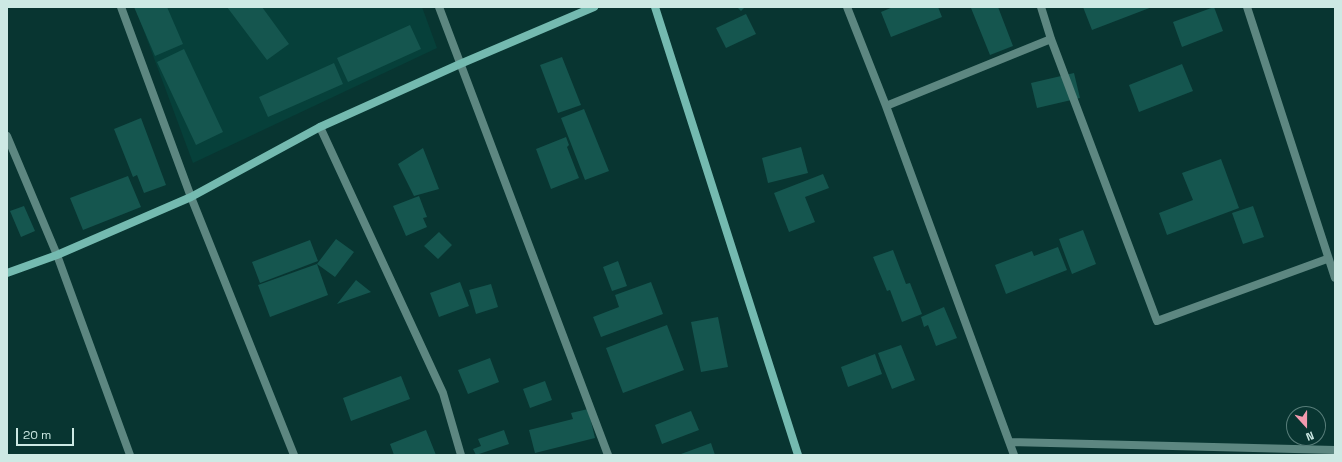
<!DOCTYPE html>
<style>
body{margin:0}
#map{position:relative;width:1342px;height:462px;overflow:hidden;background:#083531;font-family:"Space Grotesk",sans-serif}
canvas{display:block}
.frame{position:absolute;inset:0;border:8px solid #cde9e4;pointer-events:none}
.north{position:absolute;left:1286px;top:406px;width:40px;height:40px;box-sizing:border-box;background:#083531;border:1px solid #577d79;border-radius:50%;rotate:159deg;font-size:11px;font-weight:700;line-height:16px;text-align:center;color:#cde9e4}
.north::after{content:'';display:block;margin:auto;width:14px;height:18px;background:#f29aae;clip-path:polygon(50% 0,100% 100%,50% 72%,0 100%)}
.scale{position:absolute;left:16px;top:428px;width:58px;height:18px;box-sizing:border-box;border:2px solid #cde9e4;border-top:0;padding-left:5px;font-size:12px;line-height:14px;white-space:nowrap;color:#cde9e4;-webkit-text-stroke:3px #083531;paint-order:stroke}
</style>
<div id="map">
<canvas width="1342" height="462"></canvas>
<div class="frame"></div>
<div class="north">N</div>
<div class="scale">20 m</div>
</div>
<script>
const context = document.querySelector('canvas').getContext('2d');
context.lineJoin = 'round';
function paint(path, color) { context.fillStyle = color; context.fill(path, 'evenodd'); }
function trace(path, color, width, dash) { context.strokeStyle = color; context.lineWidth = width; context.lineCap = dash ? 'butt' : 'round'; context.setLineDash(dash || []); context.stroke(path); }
paint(new Path2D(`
 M 135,7 L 422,7 L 437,48 L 193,163 Z`), '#06403a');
paint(new Path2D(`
 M 134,7 L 167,7 L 183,44 L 155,56 Z
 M 227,7 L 262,7 L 289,44 L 267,60 Z
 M 737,7 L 745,7 L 741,11 Z
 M 893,7 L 938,7 L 942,17 L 891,37 L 881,12 Z
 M 998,7 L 1013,46 L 990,55 L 971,8 Z
 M 1083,7 L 1152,7 L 1092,30 Z
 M 1214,7 L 1223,31 L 1182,47 L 1173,22 Z
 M 746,14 L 756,34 L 726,48 L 716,28 Z
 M 410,25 L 421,49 L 348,82 L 337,58 Z
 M 184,49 L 223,132 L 196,145 L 157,62 Z
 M 562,57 L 581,105 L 558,113 L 540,65 Z
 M 334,63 L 343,84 L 268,117 L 259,97 Z
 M 1182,64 L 1193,91 L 1139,112 L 1129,85 Z
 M 1074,73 L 1080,98 L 1037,108 L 1031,83 Z
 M 584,109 L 609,171 L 585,180 L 561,118 Z
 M 141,118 L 166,185 L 144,193 L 137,175 L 133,177 L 114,129 Z
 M 566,137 L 569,145 L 567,147 L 579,178 L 551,189 L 536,149 Z
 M 801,147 L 808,173 L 768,183 L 762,158 Z
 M 423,148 L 439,189 L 414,196 L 398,164 Z
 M 1221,159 L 1239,208 L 1167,235 L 1159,213 L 1193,200 L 1182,173 Z
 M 823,174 L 829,188 L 805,197 L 815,222 L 789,232 L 774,193 Z
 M 128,176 L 141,207 L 83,230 L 70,198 Z
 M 419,196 L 427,217 L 423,218 L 427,227 L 406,236 L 393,206 Z
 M 24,206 L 35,231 L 21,237 L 10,211 Z
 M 1253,206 L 1264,237 L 1243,244 L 1232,213 Z
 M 1083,230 L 1096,264 L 1072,274 L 1059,239 Z
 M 439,232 L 452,245 L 438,259 L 424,246 Z
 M 336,239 L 354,252 L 335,277 L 317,264 Z
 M 310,240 L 318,261 L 260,283 L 252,262 Z
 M 1058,247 L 1067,270 L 1006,294 L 995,265 L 1032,251 L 1034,256 Z
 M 893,250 L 906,284 L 910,283 L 922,314 L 902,322 L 890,290 L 887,291 L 873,257 Z
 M 618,261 L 627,286 L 612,291 L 603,267 Z
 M 317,264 L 328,295 L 270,317 L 258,285 Z
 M 356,280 L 371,292 L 337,304 Z
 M 460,282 L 469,306 L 439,317 L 430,293 Z
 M 651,282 L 663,314 L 601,337 L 593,317 L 619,307 L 615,295 Z
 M 491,284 L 498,307 L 476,314 L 469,290 Z
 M 944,307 L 957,338 L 936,346 L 928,325 L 924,327 L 921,317 Z
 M 718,317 L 728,367 L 701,372 L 691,322 Z
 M 667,325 L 684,370 L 623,393 L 606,348 Z
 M 901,345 L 915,380 L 892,389 L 878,353 Z
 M 875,354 L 882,374 L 848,387 L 841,367 Z
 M 490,358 L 499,382 L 468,394 L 458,370 Z
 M 401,376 L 410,399 L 351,421 L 343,398 Z
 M 545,381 L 552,400 L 530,408 L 523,389 Z
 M 588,409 L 595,438 L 535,453 L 529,430 L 573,419 L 571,413 Z
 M 691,411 L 699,430 L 662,444 L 655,425 Z
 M 426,430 L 436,455 L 394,455 L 390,444 Z
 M 504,430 L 509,444 L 476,455 L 473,449 L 481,446 L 478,439 Z
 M 711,443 L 715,455 L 681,455 L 681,454 Z`), '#15564f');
trace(new Path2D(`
 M 121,7 L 191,197 L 294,455
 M 439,7 L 608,455
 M 847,7 L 886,106 L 1014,455
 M 1041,7 L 1051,39 L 1157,321 L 1327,259
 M 1247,7 L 1335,278
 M 886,106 L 1051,39
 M 320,127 L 443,393 L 461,455
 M 7,136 L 57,255 L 130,455
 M 1010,442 L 1335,450`), '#5d8781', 8);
trace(new Path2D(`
 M 655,7 L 798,455
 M 7,273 L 57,255 L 191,197 L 320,127 L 460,64 L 594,7`), '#74bab0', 8);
</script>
